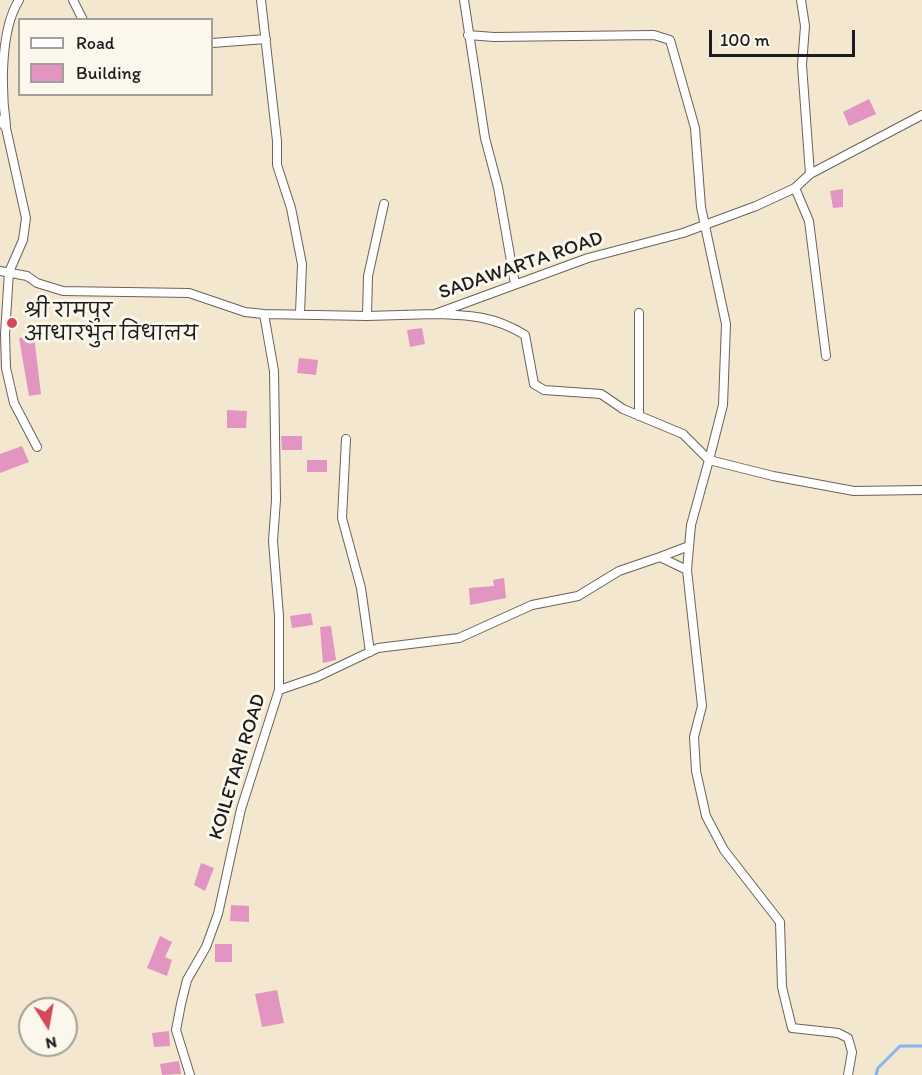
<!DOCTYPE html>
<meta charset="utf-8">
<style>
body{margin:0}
#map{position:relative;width:922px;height:1075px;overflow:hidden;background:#f4e7cf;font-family:Itim,sans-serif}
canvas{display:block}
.legend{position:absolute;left:18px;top:18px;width:195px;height:78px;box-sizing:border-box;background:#fbf7ec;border:2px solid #a29f99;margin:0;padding:8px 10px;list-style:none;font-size:18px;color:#1c1c1c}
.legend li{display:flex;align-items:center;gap:12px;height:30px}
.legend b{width:30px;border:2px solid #a29f99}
.north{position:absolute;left:18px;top:997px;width:60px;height:60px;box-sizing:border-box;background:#fbf7ec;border:2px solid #a29f99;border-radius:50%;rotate:169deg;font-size:16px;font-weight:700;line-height:24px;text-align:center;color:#1c1c1c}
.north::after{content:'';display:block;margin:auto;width:21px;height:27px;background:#d1495b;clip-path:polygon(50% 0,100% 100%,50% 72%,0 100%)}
.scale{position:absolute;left:709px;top:30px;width:146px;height:27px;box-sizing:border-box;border:3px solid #1c1c1c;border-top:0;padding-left:8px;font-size:18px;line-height:21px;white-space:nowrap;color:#1c1c1c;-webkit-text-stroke:4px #fbf7ec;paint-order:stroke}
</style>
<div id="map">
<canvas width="922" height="1075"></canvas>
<ul class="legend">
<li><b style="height:8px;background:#fff"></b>Road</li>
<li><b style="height:16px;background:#e295c1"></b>Building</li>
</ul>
<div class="north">N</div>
<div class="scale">100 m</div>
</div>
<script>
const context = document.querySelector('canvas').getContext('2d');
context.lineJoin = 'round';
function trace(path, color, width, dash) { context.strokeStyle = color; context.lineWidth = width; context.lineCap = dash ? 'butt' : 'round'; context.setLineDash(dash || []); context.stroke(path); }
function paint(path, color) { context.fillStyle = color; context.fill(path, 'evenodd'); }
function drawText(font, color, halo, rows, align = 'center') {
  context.font = font + ' Itim,"Playpen Sans Deva",sans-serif'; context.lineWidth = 6; context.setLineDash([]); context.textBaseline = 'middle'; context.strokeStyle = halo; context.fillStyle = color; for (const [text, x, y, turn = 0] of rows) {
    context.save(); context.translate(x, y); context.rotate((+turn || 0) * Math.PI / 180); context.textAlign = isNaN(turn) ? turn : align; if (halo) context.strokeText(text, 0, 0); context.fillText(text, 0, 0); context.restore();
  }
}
trace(new Path2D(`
 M 876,1075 L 878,1068 L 900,1046 L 922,1046`), '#84b5f0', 3);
paint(new Path2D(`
 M 869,99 L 876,114 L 849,126 L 843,112 Z
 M 843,189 L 843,207 L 833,208 L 830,191 Z
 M 422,328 L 425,344 L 410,347 L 407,330 Z
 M 34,336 L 41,394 L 29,396 L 19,338 Z
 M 299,358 L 318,360 L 316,375 L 297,373 Z
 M 227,410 L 247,411 L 246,428 L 227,428 Z
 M 281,436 L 302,436 L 302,450 L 282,450 Z
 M 22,446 L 29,462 L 0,473 L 0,454 Z
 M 307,460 L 327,460 L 327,472 L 307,472 Z
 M 504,578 L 506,598 L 470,605 L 469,588 L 494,586 L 493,580 Z
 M 311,613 L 313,625 L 292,628 L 290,616 Z
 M 331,626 L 336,660 L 323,663 L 320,627 Z
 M 201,863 L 214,868 L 205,891 L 194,885 Z
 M 231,905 L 249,906 L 249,922 L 230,921 Z
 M 160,936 L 172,942 L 165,957 L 172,960 L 167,976 L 147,968 Z
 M 215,944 L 232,944 L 232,962 L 215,962 Z
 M 277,990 L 284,1023 L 262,1027 L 255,994 Z
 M 169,1031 L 170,1046 L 154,1047 L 152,1033 Z
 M 179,1061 L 181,1074 L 162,1075 L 160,1064 Z`), '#e295c1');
const street = new Path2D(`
 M 73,0 L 83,20
 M 261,0 L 277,141 L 277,165 L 291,208 L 302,264 L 300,313
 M 464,0 L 485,138 L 498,187 L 515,284
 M 801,0 L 805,26 L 802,65 L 810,174
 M 468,35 L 494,37 L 654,35 L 670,40 L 695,128 L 701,207 L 726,324 L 723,405 L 709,460 L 773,476 L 854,491 L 922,490
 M 212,43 L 266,39
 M 0,120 L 6,128 L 26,218 L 23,240 L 9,272 L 5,334 L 6,368 L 14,403 L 37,447
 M 6,125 C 1,90 0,30 19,0
 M 795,188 L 809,221 L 826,356
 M 0,271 L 27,276 L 37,283 L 63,291 L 189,293 L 245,312 L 264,314 L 367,316 L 435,314 L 588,258 L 683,233 L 756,206 L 795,188 L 810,174 L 922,115
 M 435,314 C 470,315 494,316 525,335 L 534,384 L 544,390 L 601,394 L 623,409 L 683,434 L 709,460 L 691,525 L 687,570 L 702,706 L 694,737 L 696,771 L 706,816 L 724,850 L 780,922 L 782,987 L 792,1028 L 838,1033 L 848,1038 L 852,1052 L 848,1075
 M 367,316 L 368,276 L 384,204
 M 639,416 L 639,313
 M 346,439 L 342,518 L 361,588 L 370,652
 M 660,557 L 689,546
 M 279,690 L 317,677 L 378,648 L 459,638 L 532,605 L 578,596 L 619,571 L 660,557 L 687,570
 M 190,1075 L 176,1030 L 181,1004 L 187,980 L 206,947 L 218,914 L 241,809 L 279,690 L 279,616 L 273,541 L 276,500 L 274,371 L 264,314`);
trace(street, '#68635b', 10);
trace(street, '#fff', 8);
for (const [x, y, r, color] of [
 [12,323,6,"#d1495b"]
]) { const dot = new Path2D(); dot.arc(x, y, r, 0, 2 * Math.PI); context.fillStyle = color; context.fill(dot); trace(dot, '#fbf7ec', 2); }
drawText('20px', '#1c1c1c', '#fbf7ec', [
 ["SADAWARTA ROAD",521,266,-19],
 ["KOILETARI ROAD",238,767,-73]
]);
drawText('20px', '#1c1c1c', '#fbf7ec', [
 ["श्री रामपुर",24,312],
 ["आधारभुत विधालय",24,335]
], 'left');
</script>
